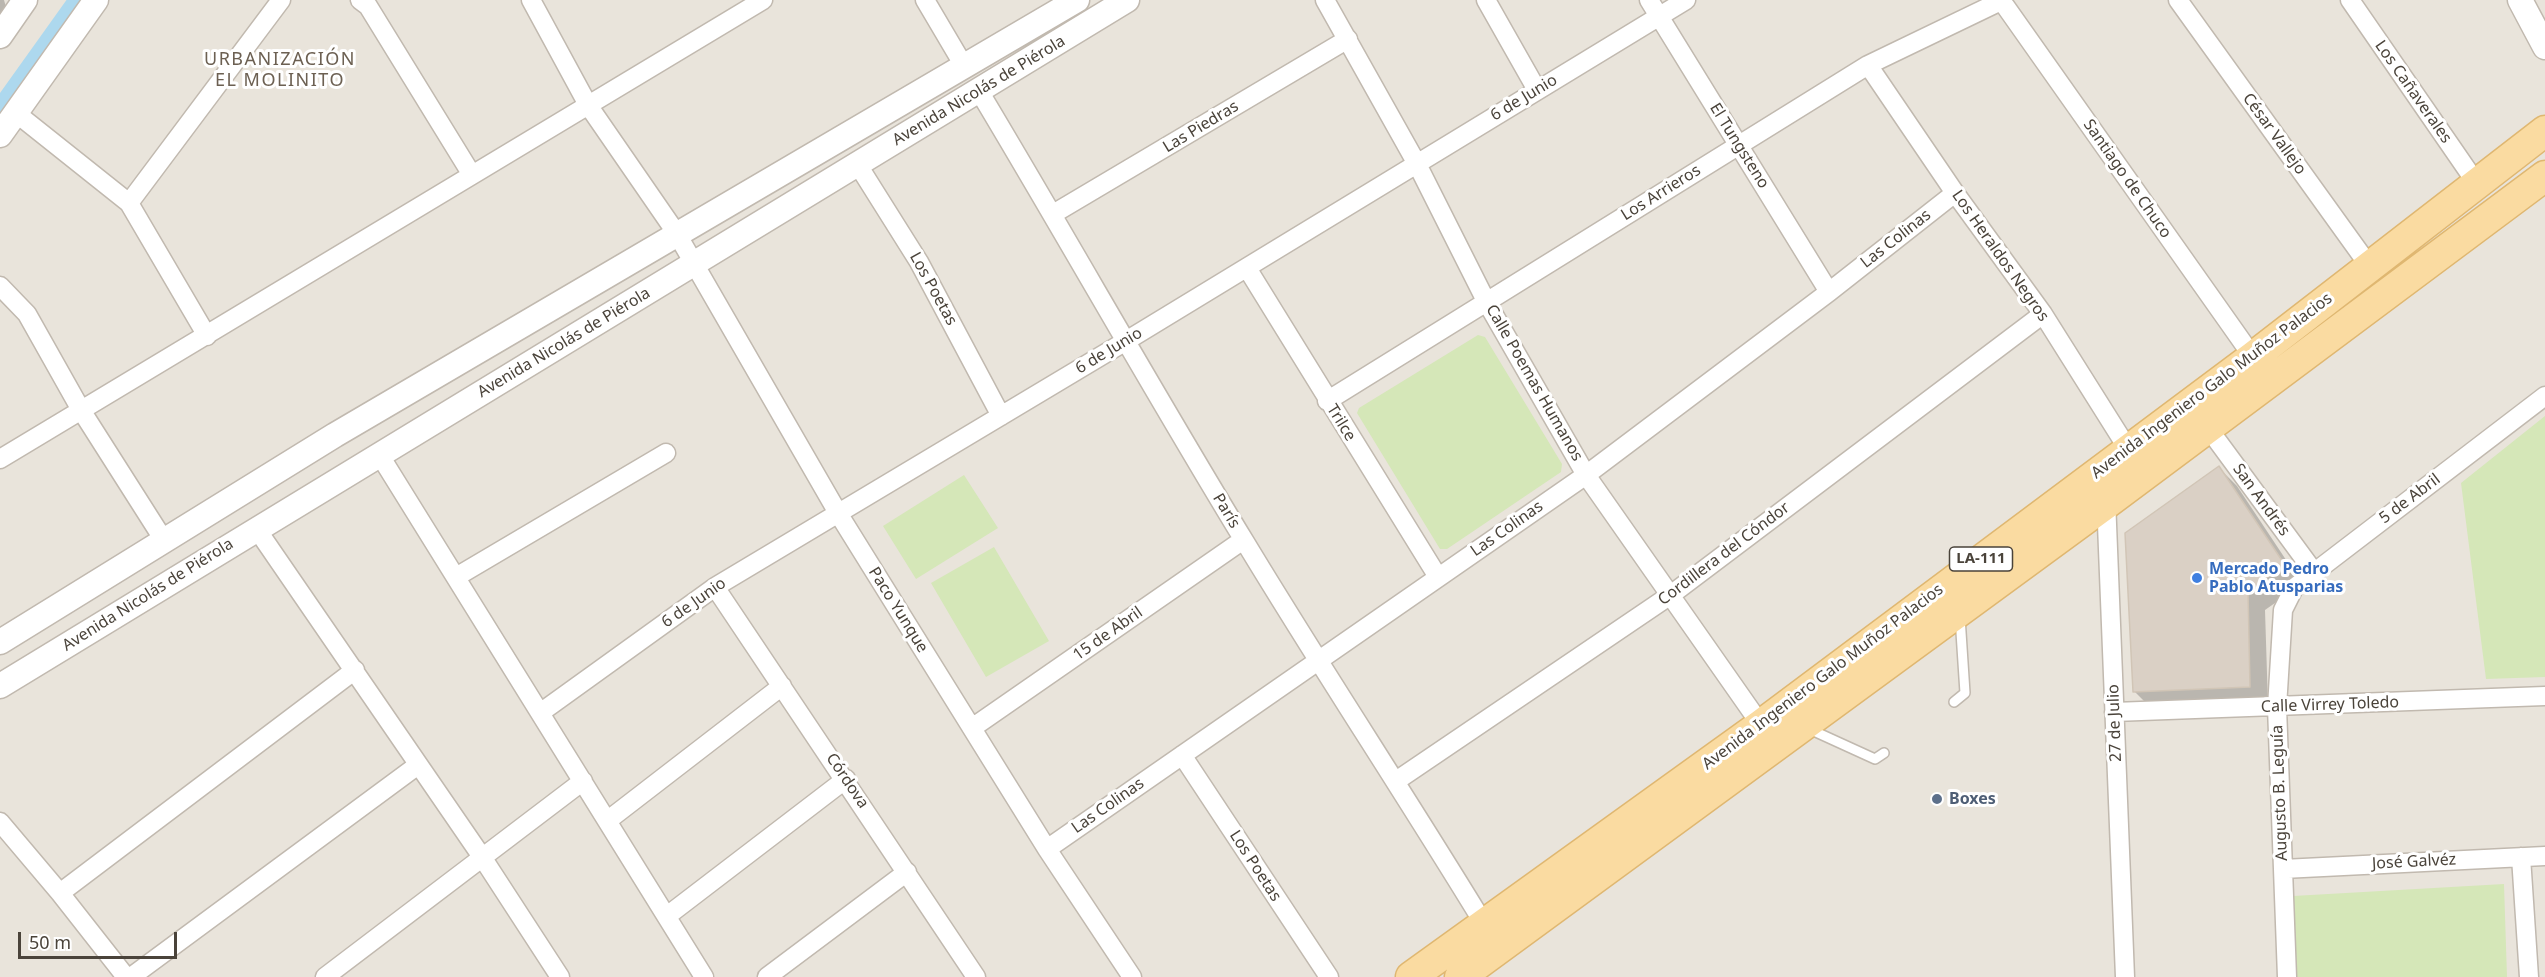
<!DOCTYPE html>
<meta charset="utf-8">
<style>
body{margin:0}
#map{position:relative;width:2545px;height:977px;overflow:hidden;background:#f5f2ec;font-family:"Noto Sans",sans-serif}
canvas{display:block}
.scale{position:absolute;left:18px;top:932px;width:159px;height:27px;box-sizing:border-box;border:3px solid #4a433a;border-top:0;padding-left:8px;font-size:18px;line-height:21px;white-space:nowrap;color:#4a433a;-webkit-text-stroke:4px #fff;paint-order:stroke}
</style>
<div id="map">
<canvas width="2545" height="977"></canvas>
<div class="scale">50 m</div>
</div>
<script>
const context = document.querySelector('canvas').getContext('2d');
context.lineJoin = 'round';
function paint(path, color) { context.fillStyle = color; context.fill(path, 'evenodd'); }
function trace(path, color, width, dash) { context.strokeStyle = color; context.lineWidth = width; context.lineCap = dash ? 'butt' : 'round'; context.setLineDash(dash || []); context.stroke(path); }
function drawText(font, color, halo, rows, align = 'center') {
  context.font = font + ' "Noto Sans",sans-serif'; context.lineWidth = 6; context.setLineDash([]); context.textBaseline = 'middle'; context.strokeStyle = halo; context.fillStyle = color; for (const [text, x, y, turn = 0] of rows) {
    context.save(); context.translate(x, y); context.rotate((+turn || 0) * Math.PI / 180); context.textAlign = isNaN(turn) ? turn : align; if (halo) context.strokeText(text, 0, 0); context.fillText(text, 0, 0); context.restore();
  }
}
paint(new Path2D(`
 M 0,0 L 2545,0 L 2545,977 L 0,977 Z`), '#e9e4db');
paint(new Path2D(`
 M 1478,335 L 1485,337 L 1562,464 L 1561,472 L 1447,549 L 1440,549 L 1357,413 L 1359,408 Z
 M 2545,416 L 2545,677 L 2486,679 L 2461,483 Z
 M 964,475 L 998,528 L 916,579 L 883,526 Z
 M 994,547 L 1049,641 L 986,677 L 931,583 Z
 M 2504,884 L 2507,977 L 2296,977 L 2293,896 Z`), '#d5e7b8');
paint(new Path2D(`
 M 0,0 L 4,0 L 8,14 L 0,38 Z
 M 2219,468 L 2237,486 L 2302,584 L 2265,610 L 2268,705 L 2153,710 L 2135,692 Z`), '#0003');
trace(new Path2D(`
 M 0,112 L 80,0`), '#add8ee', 22);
const building = new Path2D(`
 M 2219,466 L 2285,565 L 2248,591 L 2250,687 L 2133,692 L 2125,533 Z`);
paint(building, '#dad0c5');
trace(building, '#d1c5b6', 1.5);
const service = new Path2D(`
 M 1954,702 L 1965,693 L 1960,617
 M 1807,728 L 1875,759 L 1884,753`);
const minor = new Path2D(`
 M 360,0 L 368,6 L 472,175
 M 531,0 L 588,105 L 677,234 L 838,513 L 1047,849 L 1132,977
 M 925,0 L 964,66
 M 1325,0 L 1417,164 L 1486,301 L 1586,475 L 1766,732
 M 1486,0 L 1537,90
 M 1649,0 L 1829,292
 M 2001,0 L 2253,357
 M 2178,0 L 2370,267
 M 2350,0 L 2477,184
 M 1868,65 L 1955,193 L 2043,314 L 2128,449
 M 979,91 C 1069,241 1154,393 1245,542 C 1323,671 1406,796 1484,924
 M 16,113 L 129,203 L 207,336
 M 858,165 L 919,262 L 1001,416
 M 129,203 L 281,0
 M 1053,214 L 1348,39
 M 1247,268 L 1438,577
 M 0,286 L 27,314 L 81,410 L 165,542
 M 1327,401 L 1868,65 L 2003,0
 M 2208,428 L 2314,572
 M 379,454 L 704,977
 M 0,459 L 763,0
 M 2106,499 L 2125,977
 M 256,528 L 482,857 L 560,977
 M 456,577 L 666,453
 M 715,587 L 976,977
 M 2114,712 L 2545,696
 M 540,713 L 715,587 L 1126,341 L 1686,0
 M 972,728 L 1243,540
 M 1182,755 L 1329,977
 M 1396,781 L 1672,594 L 2043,314
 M 607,821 L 782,686
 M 0,822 L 60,893 L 126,977
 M 1047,849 L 1586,475 L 1829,292 L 1955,193
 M 2521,857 L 2529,977
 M 2283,869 L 2545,856
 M 60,893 L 355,670
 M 667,916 L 846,779
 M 131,977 L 418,765
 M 325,977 L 583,781
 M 767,977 L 907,872
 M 2287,977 L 2277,707 L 2283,610 L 2294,588 L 2545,396`);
const tertiary = new Path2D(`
 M 2520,0 L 2545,47
 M 0,36 L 25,0
 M 0,135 L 96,0
 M 0,642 L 335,435 L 1077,0
 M 0,686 L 1127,0`);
const primary = new Path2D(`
 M 1411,977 L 1761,725 L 2253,357 L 2545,131
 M 1460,977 L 2107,503 L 2545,176`);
trace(service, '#c1b9af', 12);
trace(minor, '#c1b9af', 21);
trace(tertiary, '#c1b9af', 27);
trace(primary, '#dfb771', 33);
trace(service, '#fff', 9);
trace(minor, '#fff', 18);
trace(tertiary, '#fff', 24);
trace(primary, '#fadba1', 30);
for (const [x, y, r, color] of [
 [2197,578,6,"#3f7fe0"],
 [1937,799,6,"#5c6f8a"]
]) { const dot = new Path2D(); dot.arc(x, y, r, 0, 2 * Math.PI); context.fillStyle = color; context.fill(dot); trace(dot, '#fff', 2); }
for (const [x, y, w] of [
 [1981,559,63]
]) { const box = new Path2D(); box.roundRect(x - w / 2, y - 12, w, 24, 4.5); context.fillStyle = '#fff'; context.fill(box); trace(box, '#4a433a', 1.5); }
drawText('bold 15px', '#4a433a', null, [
 ["LA-111",1981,559]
]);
drawText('16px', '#4a433a', '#fff', [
 ["Avenida Nicolás de Piérola",979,91,-31],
 ["Los Cañaverales",2413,92,55],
 ["6 de Junio",1524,98,-31],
 ["Las Piedras",1201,127,-31],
 ["César Vallejo",2274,134,54],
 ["El Tungsteno",1739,146,58],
 ["Santiago de Chuco",2127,179,55],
 ["Los Arrieros",1661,193,-32],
 ["Las Colinas",1896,239,-38],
 ["Los Heraldos Negros",2000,256,55],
 ["Los Poetas",933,289,61],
 ["Avenida Nicolás de Piérola",564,343,-31],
 ["6 de Junio",1109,351,-31],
 ["Calle Poemas Humanos",1534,383,60],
 ["Avenida Ingeniero Galo Muñoz Palacios",2212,386,-37],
 ["Trilce",1341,423,58],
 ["5 de Abril",2410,499,-37],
 ["San Andrés",2261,500,54],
 ["París",1226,511,59],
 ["Las Colinas",1507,529,-35],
 ["Cordillera del Cóndor",1724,554,-37],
 ["Avenida Nicolás de Piérola",148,595,-32],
 ["6 de Junio",694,603,-35],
 ["Paco Yunque",898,610,58],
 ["15 de Abril",1108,634,-35],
 ["Avenida Ingeniero Galo Muñoz Palacios",1823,677,-37],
 ["Calle Virrey Toledo",2330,705,-2],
 ["27 de Julio",2115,723,-92],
 ["Córdova",847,781,56],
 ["Augusto B. Leguía",2280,793,-92],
 ["Las Colinas",1108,806,-35],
 ["José Galvéz",2414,862,-3],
 ["Los Poetas",1255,866,57]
]);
drawText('bold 16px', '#366cbe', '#fff', [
 ["Mercado Pedro",2209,569],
 ["Pablo Atusparias",2209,587]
], 'left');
drawText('bold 16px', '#4e5e75', '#fff', [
 ["Boxes",1949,799]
], 'left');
context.letterSpacing = '1.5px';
drawText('18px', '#6c6052', '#fff', [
 ["URBANIZACIÓN",280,60],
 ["EL MOLINITO",280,81]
]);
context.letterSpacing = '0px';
</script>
